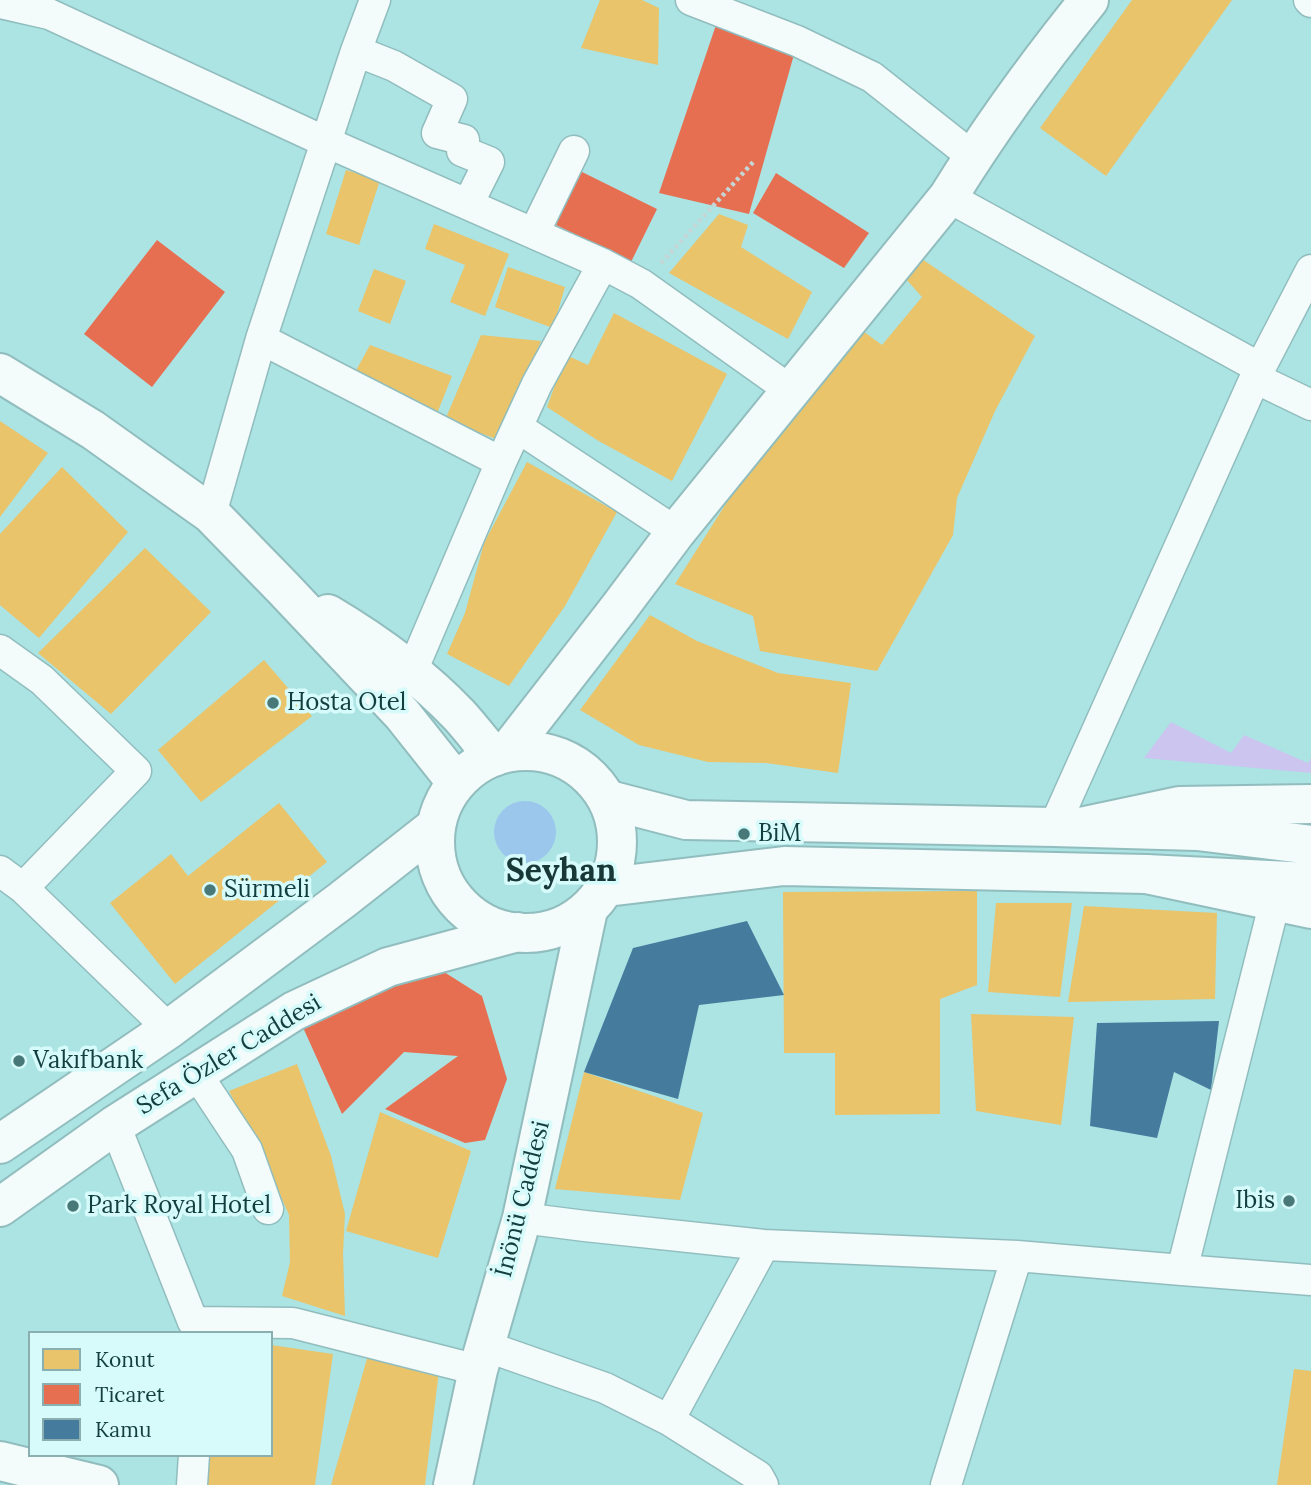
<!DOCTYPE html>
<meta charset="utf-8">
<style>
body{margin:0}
#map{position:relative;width:1311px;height:1485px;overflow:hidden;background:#ace3e3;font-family:Lora,serif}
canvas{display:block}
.legend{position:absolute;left:28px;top:1331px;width:245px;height:126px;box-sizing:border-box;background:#d7fbfb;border:2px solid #89afb0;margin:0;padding:9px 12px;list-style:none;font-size:21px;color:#133e3f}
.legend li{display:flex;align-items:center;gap:14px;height:35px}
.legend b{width:35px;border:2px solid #89afb0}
</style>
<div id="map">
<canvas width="1311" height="1485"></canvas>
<ul class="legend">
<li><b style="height:19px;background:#e9c46a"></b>Konut</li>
<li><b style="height:19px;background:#e76f51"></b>Ticaret</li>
<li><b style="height:19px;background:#457b9d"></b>Kamu</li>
</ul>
</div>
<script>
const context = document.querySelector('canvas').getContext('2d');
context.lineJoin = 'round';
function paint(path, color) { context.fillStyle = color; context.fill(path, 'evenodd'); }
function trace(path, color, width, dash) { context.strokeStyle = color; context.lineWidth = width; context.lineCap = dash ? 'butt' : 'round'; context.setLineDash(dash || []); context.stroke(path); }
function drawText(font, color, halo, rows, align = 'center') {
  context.font = font + ' Lora,serif'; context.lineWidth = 7; context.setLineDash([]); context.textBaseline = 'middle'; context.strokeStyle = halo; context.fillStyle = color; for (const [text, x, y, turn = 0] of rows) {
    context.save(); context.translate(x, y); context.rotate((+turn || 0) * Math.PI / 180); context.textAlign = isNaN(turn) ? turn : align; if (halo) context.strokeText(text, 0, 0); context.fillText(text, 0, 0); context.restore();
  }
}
paint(new Path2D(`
 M 1171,722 L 1231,753 L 1244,735 L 1308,763 L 1311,758 L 1311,773 L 1144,758 Z`), '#cbc5f0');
paint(new Path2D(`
 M494 832a31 31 0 1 1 62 0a31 31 0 1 1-62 0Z`), '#9bc7ed');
paint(new Path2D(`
 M 600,0 L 642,0 L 659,8 L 658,65 L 581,48 Z
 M 1132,0 L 1232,0 L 1106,176 L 1040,128 Z
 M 346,170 L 380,180 L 359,245 L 326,234 Z
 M 719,214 L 748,225 L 741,247 L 812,292 L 788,339 L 669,273 Z
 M 434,224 L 509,254 L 485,316 L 450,302 L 465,265 L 425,249 Z
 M 922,259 L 1035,336 L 995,411 L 957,498 L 953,535 L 877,671 L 760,651 L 753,616 L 675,584 L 793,398 L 852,323 L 882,345 L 922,297 L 905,278 Z
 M 508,267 L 565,287 L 553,328 L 495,307 Z
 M 374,269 L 406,281 L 390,324 L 358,311 Z
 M 614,313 L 727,374 L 672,481 L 597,440 L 547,407 L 566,355 L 588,365 Z
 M 481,335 L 541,341 L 499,440 L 445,420 Z
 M 370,345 L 452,376 L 436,416 L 354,374 Z
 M 0,421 L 48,453 L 0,517 Z
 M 527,462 L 617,512 L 565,606 L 509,686 L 447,654 L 465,613 L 484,543 Z
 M 62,467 L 128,532 L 39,638 L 0,605 L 0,534 Z
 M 145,548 L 211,612 L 111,714 L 38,653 Z
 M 650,615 L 697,641 L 778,673 L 851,683 L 838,773 L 766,763 L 708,762 L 639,745 L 580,710 Z
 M 264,660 L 312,716 L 201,802 L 158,750 Z
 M 279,803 L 327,862 L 175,984 L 110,903 L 171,854 L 188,876 Z
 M 977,891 L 977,985 L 940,999 L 940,1114 L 835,1115 L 835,1053 L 784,1053 L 783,892 Z
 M 996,903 L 1072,903 L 1060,997 L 988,992 Z
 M 1084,906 L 1217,913 L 1215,999 L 1068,1002 Z
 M 971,1014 L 1074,1017 L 1061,1125 L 976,1111 Z
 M 297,1064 L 331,1156 L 345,1214 L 343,1253 L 345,1316 L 282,1296 L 290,1262 L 289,1215 L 268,1167 L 229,1091 Z
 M 584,1072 L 703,1113 L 680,1200 L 555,1189 Z
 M 380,1112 L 471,1151 L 438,1258 L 346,1231 Z
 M 271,1345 L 333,1354 L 315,1485 L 202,1485 L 210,1455 L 271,1455 Z
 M 368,1355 L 439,1371 L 425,1485 L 331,1485 Z
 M 1294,1369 L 1311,1371 L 1311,1485 L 1277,1485 Z`), '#e9c46a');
paint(new Path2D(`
 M 717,22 L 795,51 L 749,214 L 659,193 Z
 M 580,171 L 657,209 L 631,262 L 554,224 Z
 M 776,173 L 869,233 L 844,268 L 753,213 Z
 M 157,240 L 225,292 L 152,387 L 84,334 Z
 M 433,965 L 482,996 L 507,1079 L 485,1140 L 465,1143 L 385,1109 L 458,1056 L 404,1052 L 342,1114 L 301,1023 Z`), '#e76f51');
paint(new Path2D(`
 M 747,921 L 784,995 L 699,1005 L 678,1099 L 584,1072 L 633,948 Z
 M 1219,1021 L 1211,1090 L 1174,1072 L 1157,1138 L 1090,1126 L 1097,1023 Z`), '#457b9d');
const minor = new Path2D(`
 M 691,0 L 797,41 L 872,77 L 973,157
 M 1309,0 L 1311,2
 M 0,3 L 49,14 L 326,142 L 603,264 L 641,284 L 790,390
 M 356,51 L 394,66 L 452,99 L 437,133 L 464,140 L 462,151 L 489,162 L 468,204
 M 948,197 L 1260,368
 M 534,233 L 574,151
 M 1311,270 L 1255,378 L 1311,405
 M 261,339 L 501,462
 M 517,427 L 676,532
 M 211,514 L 261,339 L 356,51 L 375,0
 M 0,650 L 42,680 L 136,771 L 23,888
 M 412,671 L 501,462 L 537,384 L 603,264
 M 1054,827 L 1255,378
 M 0,871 L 23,888 L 169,1029
 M 1275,901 L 1182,1270 L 1311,1280
 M 196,1073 L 247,1150 L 268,1209
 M 115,1125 L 193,1322 L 293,1323 L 478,1370
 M 522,1218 L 585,1226 L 764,1245 L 1017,1256 L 946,1485
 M 1017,1256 L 1182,1270
 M 485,1346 L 605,1388 L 669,1420 L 758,1476 L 763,1485
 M 669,1420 L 764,1245
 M 192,1485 L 194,1455`);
const secondary = new Path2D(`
 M 0,373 L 93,430 L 211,514 L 284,589 L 402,714 L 456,782
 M 328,614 C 375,642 421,675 459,715 C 471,728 482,743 494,757
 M435 842a91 91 0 1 1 182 0a91 91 0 1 1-182 0Z
 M 508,751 L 619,608 L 676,532 L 948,197 C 990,129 1038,63 1089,0
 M 609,800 L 686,820 L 1054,827 L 1197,831 L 1311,845
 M 607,887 L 784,866 L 1146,874 L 1311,882
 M 0,1144 L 169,1029 L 342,900 L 435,827
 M 0,1207 L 115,1125 L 294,1011 L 388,967 L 518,932
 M 0,1461 L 99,1485
 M 453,1485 L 478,1370 L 522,1218 L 588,910`);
const trunk = new Path2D(`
 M 1080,827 L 1179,806 L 1311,804
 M 1146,874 L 1311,909`);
trace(minor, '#91bdbe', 33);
trace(secondary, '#91bdbe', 42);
trace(trunk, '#91bdbe', 42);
trace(new Path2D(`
 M 661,263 L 755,160`), '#c5d6d6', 4.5, [3.5, 3.5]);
trace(minor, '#f3fbfb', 30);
trace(secondary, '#f3fbfb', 38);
trace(trunk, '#f3fbfb', 38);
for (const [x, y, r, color] of [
 [273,703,7,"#497878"],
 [744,834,7,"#497878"],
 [210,890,7,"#497878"],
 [19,1061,7,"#497878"],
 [1289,1201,7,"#497878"],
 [73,1206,7,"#497878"]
]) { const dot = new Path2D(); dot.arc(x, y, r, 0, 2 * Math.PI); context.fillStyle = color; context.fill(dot); trace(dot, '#d7fbfb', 2.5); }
drawText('24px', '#133e3f', '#d7fbfb', [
 ["Hosta Otel",287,703],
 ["BiM",758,834],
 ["Sürmeli",224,890],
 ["Vakıfbank",33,1061],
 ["Ibis",1275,1201,"right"],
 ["Park Royal Hotel",87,1206]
], 'left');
drawText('24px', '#133e3f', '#d7fbfb', [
 ["Sefa Özler Caddesi",229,1055,-31],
 ["İnönü Caddesi",523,1199,-76]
]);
drawText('bold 32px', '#183838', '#d7fbfb', [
 ["Seyhan",561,872]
]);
</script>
